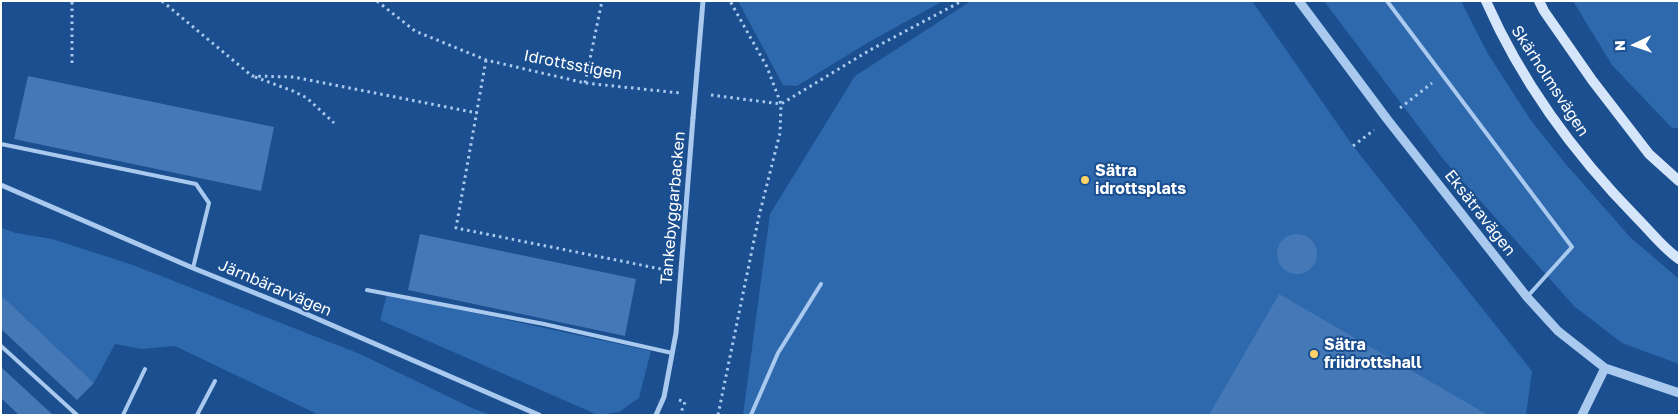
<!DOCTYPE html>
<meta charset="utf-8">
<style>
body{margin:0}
#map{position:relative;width:1680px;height:416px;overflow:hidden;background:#1b4f8f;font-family:"Golos Text",sans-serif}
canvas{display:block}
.frame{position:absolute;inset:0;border:2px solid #fff;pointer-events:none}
.north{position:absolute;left:1610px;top:20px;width:50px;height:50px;-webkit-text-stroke:4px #1b4f8f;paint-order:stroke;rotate:267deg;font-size:14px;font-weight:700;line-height:20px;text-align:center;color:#fff}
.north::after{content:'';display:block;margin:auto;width:18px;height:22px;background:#fff;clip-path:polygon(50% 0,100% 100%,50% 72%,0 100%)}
</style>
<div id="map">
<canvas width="1680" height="416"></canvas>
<div class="frame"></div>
<div class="north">N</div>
</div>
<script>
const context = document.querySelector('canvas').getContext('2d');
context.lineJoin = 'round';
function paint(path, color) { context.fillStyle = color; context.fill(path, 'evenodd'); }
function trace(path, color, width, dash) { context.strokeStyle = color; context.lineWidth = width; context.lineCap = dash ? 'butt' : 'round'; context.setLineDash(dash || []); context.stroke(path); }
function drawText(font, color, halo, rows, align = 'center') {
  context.font = font + ' "Golos Text",sans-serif'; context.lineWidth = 4; context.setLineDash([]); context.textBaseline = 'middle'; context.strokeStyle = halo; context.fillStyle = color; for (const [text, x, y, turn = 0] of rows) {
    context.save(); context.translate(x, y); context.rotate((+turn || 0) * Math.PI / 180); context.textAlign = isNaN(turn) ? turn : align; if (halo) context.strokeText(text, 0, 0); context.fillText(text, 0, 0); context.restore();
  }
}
paint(new Path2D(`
 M 738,1 L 943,1 L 869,42 L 797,86 L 783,85 Z
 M 971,1 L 1252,1 L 1353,146 L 1532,371 L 1526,415 L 743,415 L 770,214 L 855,76 Z
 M 1324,1 L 1461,1 L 1488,54 L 1530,119 L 1564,162 L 1630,237 L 1679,279 L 1679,364 L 1622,343 L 1574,306 L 1443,159 Z
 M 1573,1 L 1679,1 L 1679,128 L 1672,128 L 1612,65 Z
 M 1,228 L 16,233 L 52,239 L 133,265 L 360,354 L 472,408 L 490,415 L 319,415 L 175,346 L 141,349 L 115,344 L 94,383 L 1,295 Z
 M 387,294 L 651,351 L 639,398 L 619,412 L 598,415 L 380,320 Z`), '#2e69ad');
paint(new Path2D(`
 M 28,76 L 274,127 L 261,191 L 14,139 Z
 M1277 254a20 20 0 1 1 40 0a20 20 0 1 1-40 0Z
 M 420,234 L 636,279 L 625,336 L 408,290 Z
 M 1279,294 L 1488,415 L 1209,415 Z
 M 1,295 L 94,383 L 77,400 L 1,329 Z
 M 1,367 L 53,415 L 19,415 L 1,398 Z`), '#4478b7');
trace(new Path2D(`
 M 162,1 L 252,76 L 293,77 L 477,113
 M 377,1 L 415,31 L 486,60 L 585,83 L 680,93
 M 486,60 L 456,228 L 666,270
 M 72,63 L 72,1
 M 255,77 L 293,91 L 307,98 L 334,123
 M 585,83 L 602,1
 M 711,95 L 781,104 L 870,50 L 962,1
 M 1400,108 L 1432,83
 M 1353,146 L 1374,130
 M 679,400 L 685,402 L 680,415
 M 718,415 L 759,216 L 780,133 L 781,104 L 767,67 L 730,1`), '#a9c9ee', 3, [2.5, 4]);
trace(new Path2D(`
 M 1387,1 L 1572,247 L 1527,297
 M 1,144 L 196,184 L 209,203 L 193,268
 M 367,290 L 544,324 L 672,353
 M 1,346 L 77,415
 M 123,415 L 145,369
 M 197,415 L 215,381
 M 751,415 L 778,353 L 821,284`), '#a9c9ee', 4);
trace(new Path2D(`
 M 697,71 L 703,1
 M 1,185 L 193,268 L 297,310 L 539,415
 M 656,415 L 664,397 L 676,333 L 693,118`), '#a9c9ee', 5);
trace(new Path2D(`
 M 1299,1 L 1387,119 L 1527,297 L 1558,331 L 1605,368 L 1679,393
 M 1582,415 L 1605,368`), '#a9c9ee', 9);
trace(new Path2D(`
 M 1486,1 C 1522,83 1576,156 1638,219 C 1651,232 1664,249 1679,259
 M 1539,1 L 1544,11 L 1592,80 L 1649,154 L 1679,181`), '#d6e6fa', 10);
trace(new Path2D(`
 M 693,118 L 697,71`), '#a9c9ee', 5);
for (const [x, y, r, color] of [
 [1085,180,5,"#ffd166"],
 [1314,354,5,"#ffd166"]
]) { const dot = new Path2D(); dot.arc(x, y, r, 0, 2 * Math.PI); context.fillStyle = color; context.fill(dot); trace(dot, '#1b4f8f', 2); }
drawText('16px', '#fff', '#1b4f8f', [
 ["Idrottsstigen",573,65,11],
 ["Skärholmsvägen",1550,81,57],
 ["Tankebyggarbacken",673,208,-85],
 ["Eksätravägen",1480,213,52],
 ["Järnbärarvägen",275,288,23]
]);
drawText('bold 16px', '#fff', '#1b4f8f', [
 ["Sätra",1095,171],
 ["idrottsplats",1095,189],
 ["Sätra",1324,345],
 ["friidrottshall",1324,363]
], 'left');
</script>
